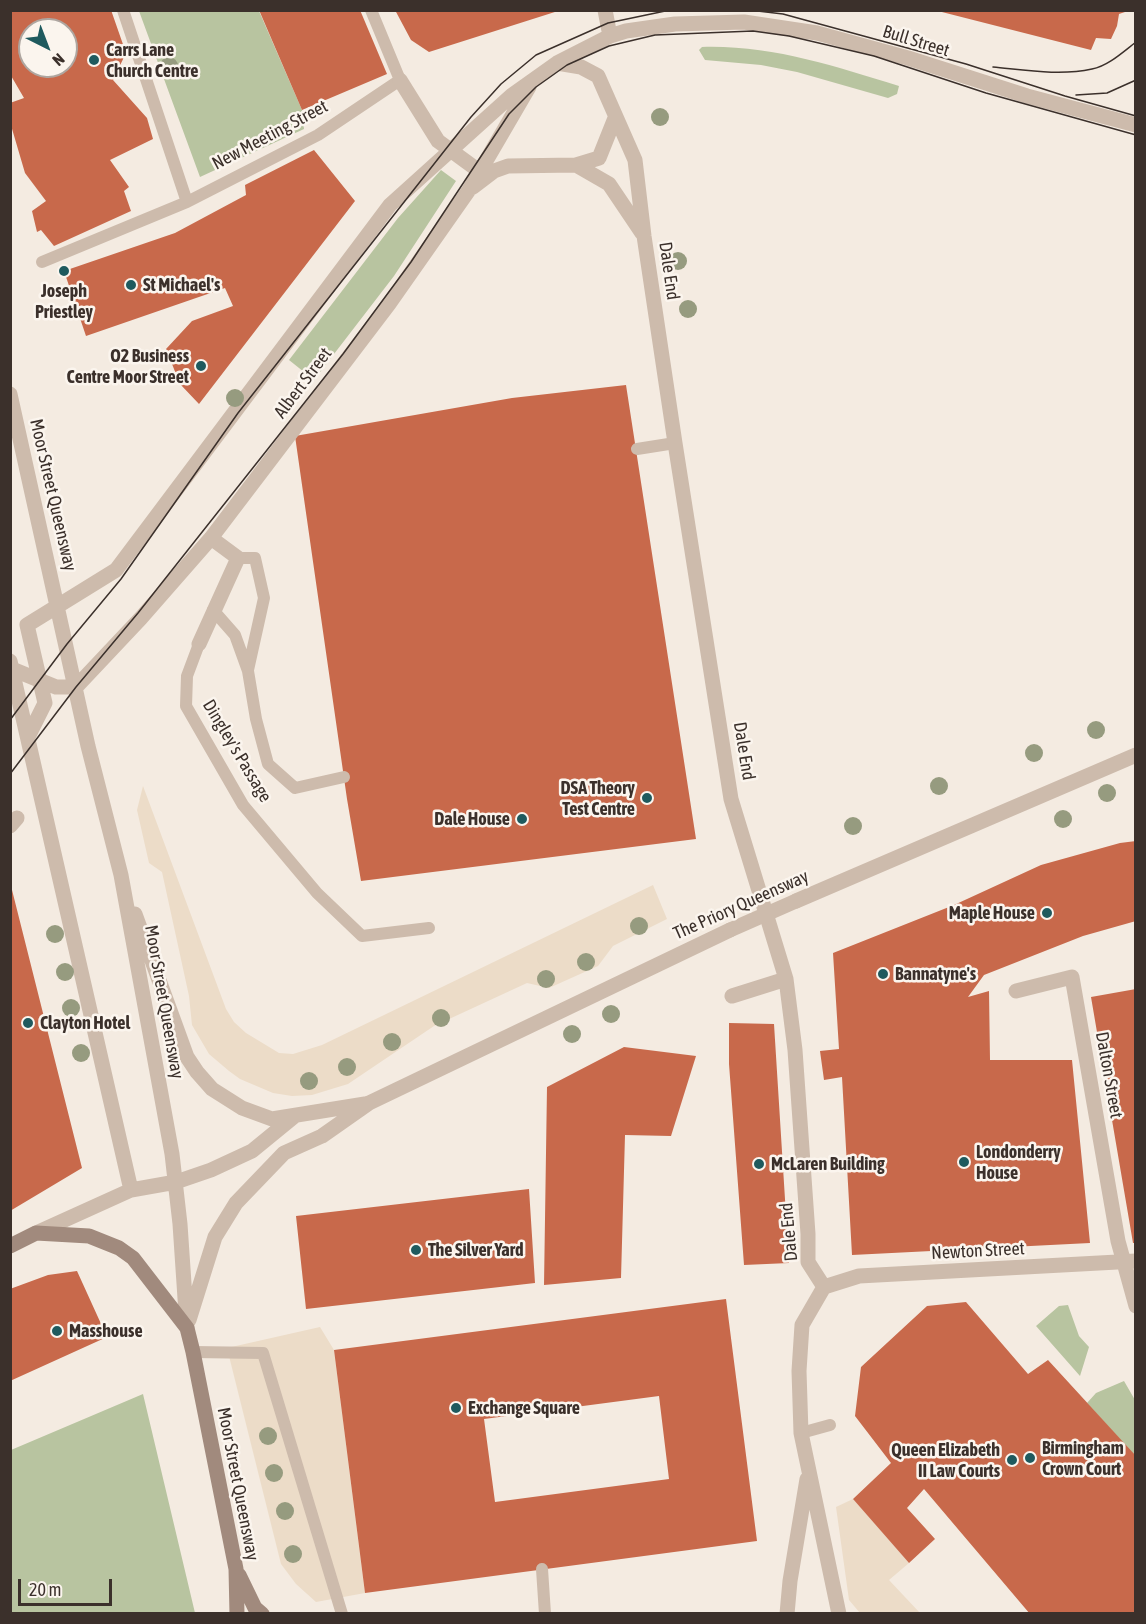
<!DOCTYPE html>
<style>
body{margin:0}
#map{position:relative;width:1146px;height:1624px;overflow:hidden;background:#f4ebe1;font-family:"Asap Condensed",sans-serif}
canvas{display:block}
.frame{position:absolute;inset:0;border:12px solid #3b302b;pointer-events:none}
.north{position:absolute;left:18px;top:18px;width:60px;height:60px;box-sizing:border-box;background:#fbf5ee;border:2px solid #aea6a0;border-radius:50%;rotate:138deg;font-size:16px;font-weight:700;line-height:24px;text-align:center;color:#3b302b}
.north::after{content:'';display:block;margin:auto;width:21px;height:27px;background:#1f5a5e;clip-path:polygon(50% 0,100% 100%,50% 72%,0 100%)}
.scale{position:absolute;left:18px;top:1579px;width:94px;height:27px;box-sizing:border-box;border:3px solid #3b302b;border-top:0;padding-left:8px;font-size:18px;line-height:21px;white-space:nowrap;color:#3b302b;-webkit-text-stroke:4px #fbf5ee;paint-order:stroke}
</style>
<div id="map">
<canvas width="1146" height="1624"></canvas>
<div class="frame"></div>
<div class="north">N</div>
<div class="scale">20 m</div>
</div>
<script>
const context = document.querySelector('canvas').getContext('2d');
context.lineJoin = 'round';
function paint(path, color) { context.fillStyle = color; context.fill(path, 'evenodd'); }
function trace(path, color, width, dash) { context.strokeStyle = color; context.lineWidth = width; context.lineCap = dash ? 'butt' : 'round'; context.setLineDash(dash || []); context.stroke(path); }
function drawText(font, color, halo, rows, align = 'center') {
  context.font = font + ' "Asap Condensed",sans-serif'; context.lineWidth = 5; context.setLineDash([]); context.textBaseline = 'middle'; context.strokeStyle = halo; context.fillStyle = color; for (const [text, x, y, turn = 0] of rows) {
    context.save(); context.translate(x, y); context.rotate((+turn || 0) * Math.PI / 180); context.textAlign = isNaN(turn) ? turn : align; if (halo) context.strokeText(text, 0, 0); context.fillText(text, 0, 0); context.restore();
  }
}
paint(new Path2D(`
 M 139,11 L 259,11 L 302,110 L 304,129 L 200,177 Z
 M 702,47 C 772,45 833,66 899,86 L 897,94 L 888,98 L 797,72 L 761,65 L 705,60 L 699,50 Z
 M 441,170 L 456,181 L 394,276 L 314,380 L 289,360 L 398,218 Z
 M 1068,1305 L 1079,1336 L 1089,1347 L 1080,1376 L 1036,1326 L 1059,1306 Z
 M 1124,1381 L 1135,1400 L 1135,1456 L 1087,1403 L 1096,1393 Z
 M 143,1394 L 195,1613 L 11,1613 L 11,1450 Z`), '#b8c4a0');
paint(new Path2D(`
 M 143,786 L 226,1009 L 234,1022 L 246,1033 L 279,1053 L 293,1054 L 322,1045 L 653,885 L 667,919 L 613,946 L 598,966 L 549,988 L 527,983 L 434,1026 L 348,1084 L 312,1095 L 292,1096 L 273,1093 L 240,1079 L 229,1071 L 209,1054 L 192,1025 L 189,996 L 162,872 L 149,863 L 137,810 Z
 M 320,1327 L 334,1350 L 365,1593 L 316,1602 L 296,1584 L 281,1564 L 227,1348 Z
 M 853,1499 L 909,1563 L 889,1580 L 920,1613 L 860,1613 L 849,1600 L 836,1507 Z`), '#ecdcc8');
paint(new Path2D(`
 M 10,10 L 111,10 L 126,53 L 113,80 L 147,118 L 153,139 L 110,160 L 129,187 L 124,191 L 131,211 L 54,246 L 41,230 L 37,232 L 32,211 L 46,201 L 25,173 L 10,122 L 10,103 L 24,98 L 10,74 ZM 30,30 L 66,30 L 66,66 L 30,66 Z
 M 259,10 L 360,10 L 387,74 L 302,110 Z
 M 395,10 L 558,10 L 558,11 L 429,52 L 411,40 Z
 M 934,10 L 1128,10 L 1128,11 L 1119,14 L 1117,26 L 1111,39 L 1096,38 L 1091,50 Z
 M 314,150 L 355,201 L 199,404 L 180,384 L 166,349 L 192,321 L 233,306 L 225,288 L 86,336 L 64,271 L 175,233 L 246,195 L 245,185 Z
 M 626,385 L 696,839 L 361,881 L 347,799 L 295,436 L 512,398 Z
 M 1136,841 L 1136,921 L 1083,936 L 984,975 L 968,997 L 989,991 L 990,1060 L 1072,1060 L 1090,1243 L 852,1255 L 842,1077 L 824,1080 L 820,1051 L 839,1049 L 833,953 L 954,905 L 1041,865 L 1120,843 Z
 M 10,882 L 82,1168 L 10,1211 Z
 M 1136,989 L 1136,1243 L 1133,1243 L 1091,997 Z
 M 729,1023 L 774,1024 L 789,1263 L 744,1265 L 729,1064 Z
 M 624,1047 L 696,1056 L 671,1136 L 625,1135 L 621,1278 L 544,1285 L 547,1087 Z
 M 529,1189 L 535,1283 L 306,1309 L 296,1216 Z
 M 77,1271 L 107,1337 L 10,1381 L 10,1289 L 48,1275 Z
 M 726,1299 L 757,1541 L 365,1593 L 334,1350 ZM 659,1396 L 669,1479 L 495,1502 L 484,1419 Z
 M 966,1302 L 1028,1374 L 1048,1360 L 1136,1456 L 1136,1614 L 1030,1614 L 924,1489 L 907,1508 L 935,1539 L 909,1563 L 853,1499 L 891,1463 L 855,1416 L 861,1367 L 927,1306 Z`), '#c8694b');
trace(new Path2D(`
 M 123,10 L 187,202
 M 42,262 L 187,202 L 318,135 L 400,80 L 371,10
 M 637,449 L 675,443
 M 238,558 L 255,558 L 264,598 L 248,670
 M 213,610 L 235,635 L 248,671 L 256,719 L 268,764 L 295,788 L 344,777
 M 199,644 L 187,676 L 186,706 L 243,805 L 317,893 L 362,936 L 429,928
 M 193,1352 L 263,1353 L 342,1614
 M 801,1433 L 830,1425
 M 542,1569 L 545,1614`), '#cdbbac', 12);
trace(new Path2D(`
 M 605,10 L 610,36
 M 557,63 L 581,67 L 598,76 L 635,160 L 644,236 L 675,443 L 731,799 L 786,979 L 795,1050 L 808,1234 L 808,1262 L 824,1287
 M 400,80 L 438,141 L 479,171
 M 576,165 L 609,184 L 642,233
 M 473,187 L 494,171 L 508,166 L 576,165 L 599,158 L 615,118
 M 10,394 L 88,746 L 121,875 L 172,1154 L 180,1224 L 187,1328
 M 199,644 L 238,558 L 211,538
 M 10,661 L 131,1190
 M 12,669 L 56,687 L 76,687
 M 76,687 L 141,618 L 211,538 L 389,304 L 469,190 L 529,87
 M 28,737 L 45,703 L 27,625 L 116,570 L 390,205 L 512,95 L 557,63 L 610,36 L 626,31 L 675,24 L 744,22 L 817,33 L 908,58 L 1027,96 L 1136,125
 M 10,826 L 17,818
 M 796,901 L 1136,755
 M 135,914 L 187,1057 L 197,1072 L 212,1089 L 242,1108 L 272,1119 L 365,1104
 M 1016,991 L 1072,977 L 1118,1241 L 1136,1306
 M 732,996 L 786,979
 M 36,1233 L 131,1190 L 176,1182 L 211,1170 L 252,1151 L 296,1115
 M 824,1287 L 802,1325 L 799,1371 L 801,1433 L 839,1614
 M 824,1287 L 859,1276 L 1136,1261
 M 189,1320 L 215,1237 L 236,1203 L 284,1153 L 322,1136 L 369,1103 L 730,930
 M 787,1614 L 790,1581 L 807,1479`), '#cdbbac', 15);
trace(new Path2D(`
 M 10,1246 L 36,1233 L 89,1236 L 119,1248 L 133,1258 L 187,1328 L 193,1352 L 236,1569 L 237,1614
 M 239,1575 L 255,1608 L 262,1614`), '#a18a7d', 15);
trace(new Path2D(`
 M 749,10 L 783,14 L 966,64 L 1065,96 L 1136,116
 M 993,67 C 1025,70 1060,76 1092,69 C 1108,66 1123,52 1136,42
 M 1076,95 L 1107,93 L 1136,80
 M 10,720 L 67,644 L 121,579 L 238,413 L 471,117 L 501,84 L 536,55 L 608,23 L 670,10
 M 10,774 L 76,687 L 138,613 L 343,354 L 411,262 L 509,114 L 536,87 L 567,65 L 609,46 L 655,35 L 753,31 L 789,36 L 874,56 L 986,93 L 1136,135`), '#3b302b', 1.5);
trace(new Path2D(`
 M 730,930 L 796,901`), '#cdbbac', 15);
context.fillStyle = '#969b7f';
for (const [x, y] of [
 [169,66],
 [660,117],
 [678,261],
 [688,309],
 [235,398],
 [1096,730],
 [1034,753],
 [939,786],
 [1107,793],
 [1063,819],
 [853,826],
 [639,926],
 [55,934],
 [586,962],
 [65,972],
 [546,979],
 [71,1008],
 [611,1014],
 [441,1018],
 [572,1034],
 [392,1042],
 [81,1053],
 [347,1067],
 [309,1081],
 [268,1436],
 [274,1473],
 [285,1511],
 [293,1554]
]) { context.beginPath(); context.arc(x, y, 9, 0, 2 * Math.PI); context.fill(); }
for (const [x, y, r, color] of [
 [94,60,6,"#1f5a5e"],
 [64,271,6,"#1f5a5e"],
 [131,285,6,"#1f5a5e"],
 [201,366,6,"#1f5a5e"],
 [647,798,6,"#1f5a5e"],
 [522,819,6,"#1f5a5e"],
 [1047,913,6,"#1f5a5e"],
 [883,974,6,"#1f5a5e"],
 [28,1023,6,"#1f5a5e"],
 [964,1162,6,"#1f5a5e"],
 [759,1164,6,"#1f5a5e"],
 [416,1250,6,"#1f5a5e"],
 [57,1331,6,"#1f5a5e"],
 [456,1408,6,"#1f5a5e"],
 [1030,1458,6,"#1f5a5e"],
 [1012,1460,6,"#1f5a5e"]
]) { const dot = new Path2D(); dot.arc(x, y, r, 0, 2 * Math.PI); context.fillStyle = color; context.fill(dot); trace(dot, '#fbf5ee', 2); }
drawText('18px', '#3b302b', '#fbf5ee', [
 ["Bull Street",916,41,17],
 ["New Meeting Street",270,135,-28],
 ["Dale End",669,271,82],
 ["Albert Street",303,383,-53],
 ["Moor Street Queensway",53,495,77],
 ["Dingley's Passage",237,751,59],
 ["Dale End",744,751,81],
 ["The Priory Queensway",741,905,-24],
 ["Moor Street Queensway",164,1002,80],
 ["Dalton Street",1109,1075,80],
 ["Dale End",789,1232,-95],
 ["Newton Street",978,1251,-3],
 ["Moor Street Queensway",238,1484,79]
]);
drawText('bold 18px', '#3b302b', '#fbf5ee', [
 ["Carrs Lane",106,50],
 ["Church Centre",106,71],
 ["St Michael's",143,285],
 ["Joseph",64,291,"center"],
 ["Priestley",64,312,"center"],
 ["O2 Business",189,356,"right"],
 ["Centre Moor Street",189,377,"right"],
 ["DSA Theory",635,788,"right"],
 ["Test Centre",635,809,"right"],
 ["Dale House",510,819,"right"],
 ["Maple House",1035,913,"right"],
 ["Bannatyne's",895,974],
 ["Clayton Hotel",40,1023],
 ["Londonderry",976,1152],
 ["House",976,1173],
 ["McLaren Building",771,1164],
 ["The Silver Yard",428,1250],
 ["Masshouse",69,1331],
 ["Exchange Square",468,1408],
 ["Birmingham",1042,1448],
 ["Crown Court",1042,1469],
 ["Queen Elizabeth",1000,1450,"right"],
 ["II Law Courts",1000,1471,"right"]
], 'left');
</script>
